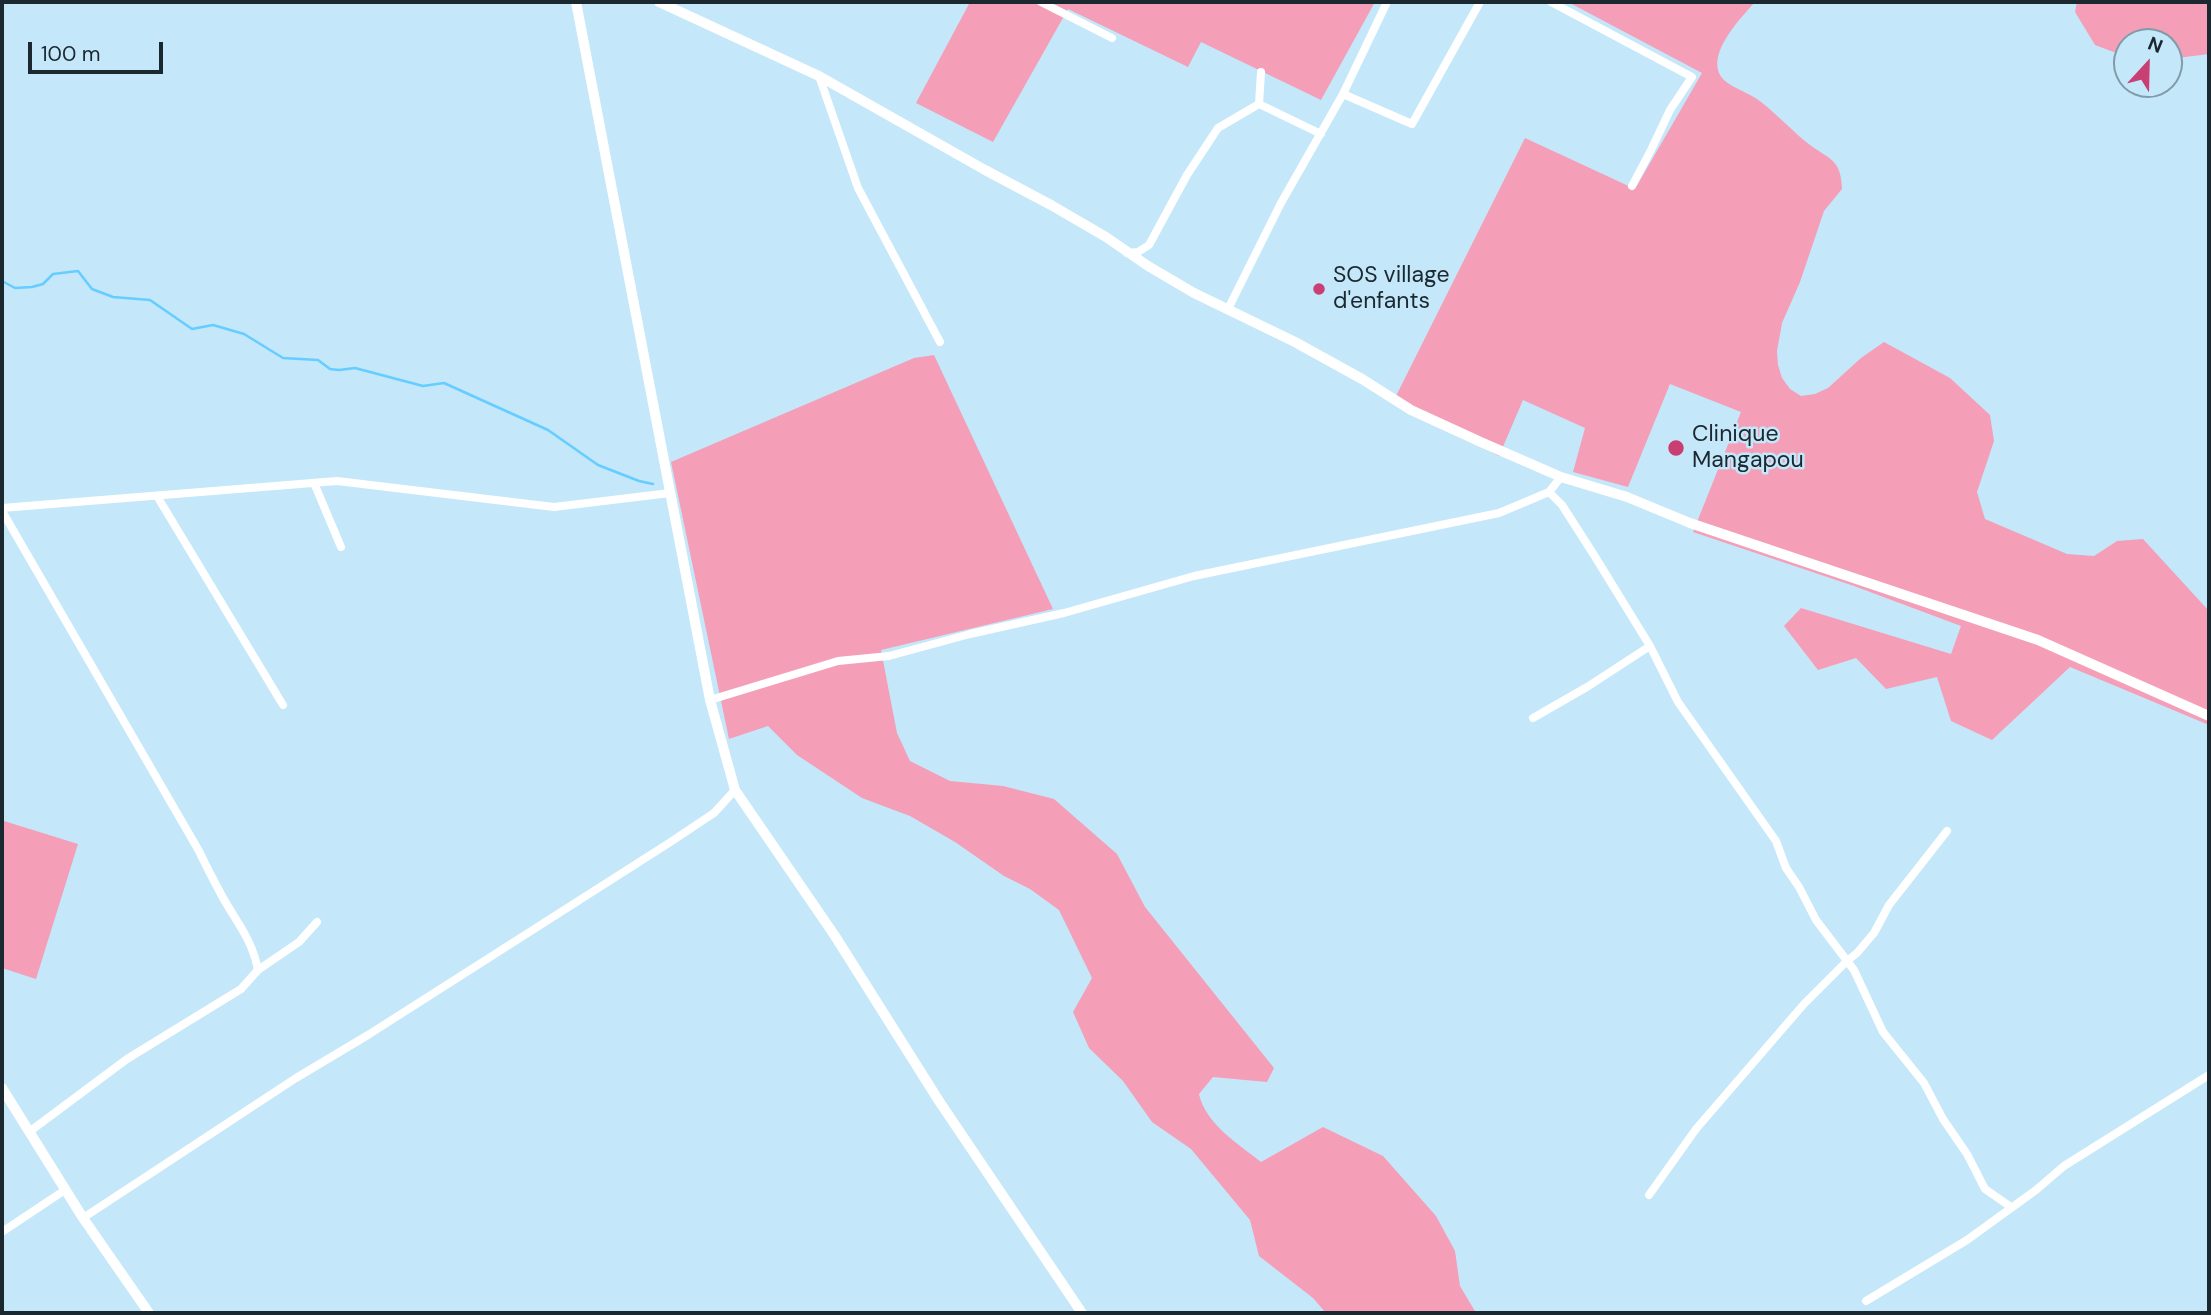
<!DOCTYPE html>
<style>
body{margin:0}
#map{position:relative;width:2211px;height:1315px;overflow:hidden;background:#c4e7fa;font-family:"DM Sans",sans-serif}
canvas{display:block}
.frame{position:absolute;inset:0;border:4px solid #1b282f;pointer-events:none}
.north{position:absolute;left:2113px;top:28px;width:70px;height:70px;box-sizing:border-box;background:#c4e7fa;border:2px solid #809ba9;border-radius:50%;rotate:22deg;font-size:19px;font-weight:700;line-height:28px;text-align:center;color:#1b282f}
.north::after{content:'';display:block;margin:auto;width:24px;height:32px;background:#ca3f73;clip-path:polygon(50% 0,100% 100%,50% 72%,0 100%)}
.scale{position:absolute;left:28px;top:42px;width:135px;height:32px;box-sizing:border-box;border:4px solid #1b282f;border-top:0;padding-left:9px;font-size:21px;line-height:24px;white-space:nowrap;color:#1b282f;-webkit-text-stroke:5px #c4e7fa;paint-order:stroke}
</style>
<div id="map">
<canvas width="2211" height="1315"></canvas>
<div class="frame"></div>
<div class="north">N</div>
<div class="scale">100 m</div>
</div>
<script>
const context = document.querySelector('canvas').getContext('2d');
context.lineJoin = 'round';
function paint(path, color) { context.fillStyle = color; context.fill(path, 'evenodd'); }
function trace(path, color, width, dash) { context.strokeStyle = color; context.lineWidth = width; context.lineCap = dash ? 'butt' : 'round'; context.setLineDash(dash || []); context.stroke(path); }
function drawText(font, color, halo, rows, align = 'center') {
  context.font = font + ' "DM Sans",sans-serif'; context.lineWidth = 5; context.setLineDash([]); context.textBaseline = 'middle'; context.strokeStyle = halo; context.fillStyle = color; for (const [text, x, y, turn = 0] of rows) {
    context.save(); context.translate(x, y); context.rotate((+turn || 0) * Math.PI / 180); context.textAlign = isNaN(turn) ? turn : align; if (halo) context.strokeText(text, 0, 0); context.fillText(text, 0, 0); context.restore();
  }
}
paint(new Path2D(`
 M 970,2 L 1375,2 L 1321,100 L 1201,42 L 1188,67 L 1068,9 L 993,142 L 916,103 Z
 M 1568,2 L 1755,2 C 1741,18 1702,57 1724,80 C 1734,89 1750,93 1761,102 C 1778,115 1793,132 1810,145 C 1831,160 1841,160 1842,189 L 1824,211 L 1800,282 L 1782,323 L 1777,351 L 1778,365 L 1782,378 L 1790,389 L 1801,396 L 1815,394 L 1828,388 L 1861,358 L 1884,342 L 1950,378 L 1990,415 L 1994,441 L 1977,492 L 1985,519 L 2067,554 L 2094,556 L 2117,541 L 2143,539 L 2209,611 L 2209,725 L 2070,667 L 1992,740 L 1951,721 L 1937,677 L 1886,689 L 1856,658 L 1818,670 L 1784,626 L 1801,608 L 1951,654 L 1961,626 L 1854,586 L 1693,532 L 1741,412 L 1670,384 L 1628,487 L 1573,472 L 1585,428 L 1523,400 L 1499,456 L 1394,400 L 1525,138 L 1635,189 L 1702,73 Z
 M 2077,2 L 2209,2 L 2209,54 L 2169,59 L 2169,42 L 2127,42 L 2127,57 L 2095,45 L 2075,12 Z
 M 934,355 L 1053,609 L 881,650 L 897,733 L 910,761 L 950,781 L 1003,786 L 1054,799 L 1117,854 L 1145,907 L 1274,1068 L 1267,1082 L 1213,1077 L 1199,1094 C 1205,1123 1238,1144 1261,1162 L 1323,1127 L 1383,1156 L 1436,1216 L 1455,1251 L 1460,1286 L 1476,1313 L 1326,1313 L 1313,1298 L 1259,1256 L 1250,1220 L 1191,1149 L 1152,1122 L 1123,1081 L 1089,1048 L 1073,1012 L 1092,978 L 1059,910 L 1030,889 L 1004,876 L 955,842 L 910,816 L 862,798 L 797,755 L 768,726 L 729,739 L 671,462 L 914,358 Z
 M 4,821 L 78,844 L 36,979 L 2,968 L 2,829 Z`), '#f59eb7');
trace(new Path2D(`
 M 2,281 L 15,288 L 32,287 L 43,284 L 53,274 L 78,271 L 92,289 L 113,297 L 150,300 L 192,329 L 213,325 L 244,334 L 283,358 L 318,360 L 330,369 L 339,370 L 355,368 L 423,386 L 444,383 L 548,430 L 598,465 L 639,481 L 653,484`), '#65cdff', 2.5);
trace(new Path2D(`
 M 1041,2 L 1112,38
 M 1551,2 L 1692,77 L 1670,110 L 1651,150 L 1632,186
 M 819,76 L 858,188 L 940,342
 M 1343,94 L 1412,124 L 1480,2
 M 1259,104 L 1261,72
 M 1127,253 L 1138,252 L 1149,245 L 1187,175 L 1218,128 L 1259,104 L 1321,134
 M 1228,309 L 1281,203 L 1343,94 L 1387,2
 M 314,483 L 341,547
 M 1549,492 L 1562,505 L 1594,555 L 1650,646 L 1678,702 L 1776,841 L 1786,868 L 1799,887 L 1816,920 L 1854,970 L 1883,1032 L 1924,1083 L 1943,1119 L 1967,1154 L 1985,1189 L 2011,1207
 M 157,496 L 283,705
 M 2,508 L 337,481 L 554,507 L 670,493
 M 2,511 L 199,851 C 206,866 214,881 222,896 C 237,923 252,939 258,970
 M 710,700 L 838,661 L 889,656 L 970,634 L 1064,613 L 1194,576 L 1499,513 L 1549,492 L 1561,477
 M 1533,718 L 1587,687 L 1650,646
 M 29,1132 L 127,1059 L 241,989 L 258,970 L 299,942 L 317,922
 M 1649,1195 L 1696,1129 L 1804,1004 L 1847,961 L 1857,953 L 1874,933 L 1889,905 L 1947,831
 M 83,1218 L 296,1078 L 368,1035 L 669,843 L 714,813 L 735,790
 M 2,1232 L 65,1190
 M 1866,1301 L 1967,1240 L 2036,1190 L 2064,1166 L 2209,1075`), '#fff', 8);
trace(new Path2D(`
 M 576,2 L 710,700 L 735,790 L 835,936 L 939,1101 L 1082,1313
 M 659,2 L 819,76 L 985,170 L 1051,205 L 1106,237 L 1148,266 L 1194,293 L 1295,342 L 1362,379 L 1411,410 L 1483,443 L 1561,477 L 1627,497 L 1690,523 L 2038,640 L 2209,716
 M 2,1088 L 83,1218 L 149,1313`), '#fff', 10);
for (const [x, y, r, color] of [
 [1319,289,7,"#ca3f73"],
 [1676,448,9,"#ca3f73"]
]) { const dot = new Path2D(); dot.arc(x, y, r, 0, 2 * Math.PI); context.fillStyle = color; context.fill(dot); trace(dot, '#c4e7fa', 2.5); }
drawText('23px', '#1b282f', '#c4e7fa', [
 ["SOS village",1333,276],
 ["d'enfants",1333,302],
 ["Clinique",1692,435],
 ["Mangapou",1692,461]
], 'left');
</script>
